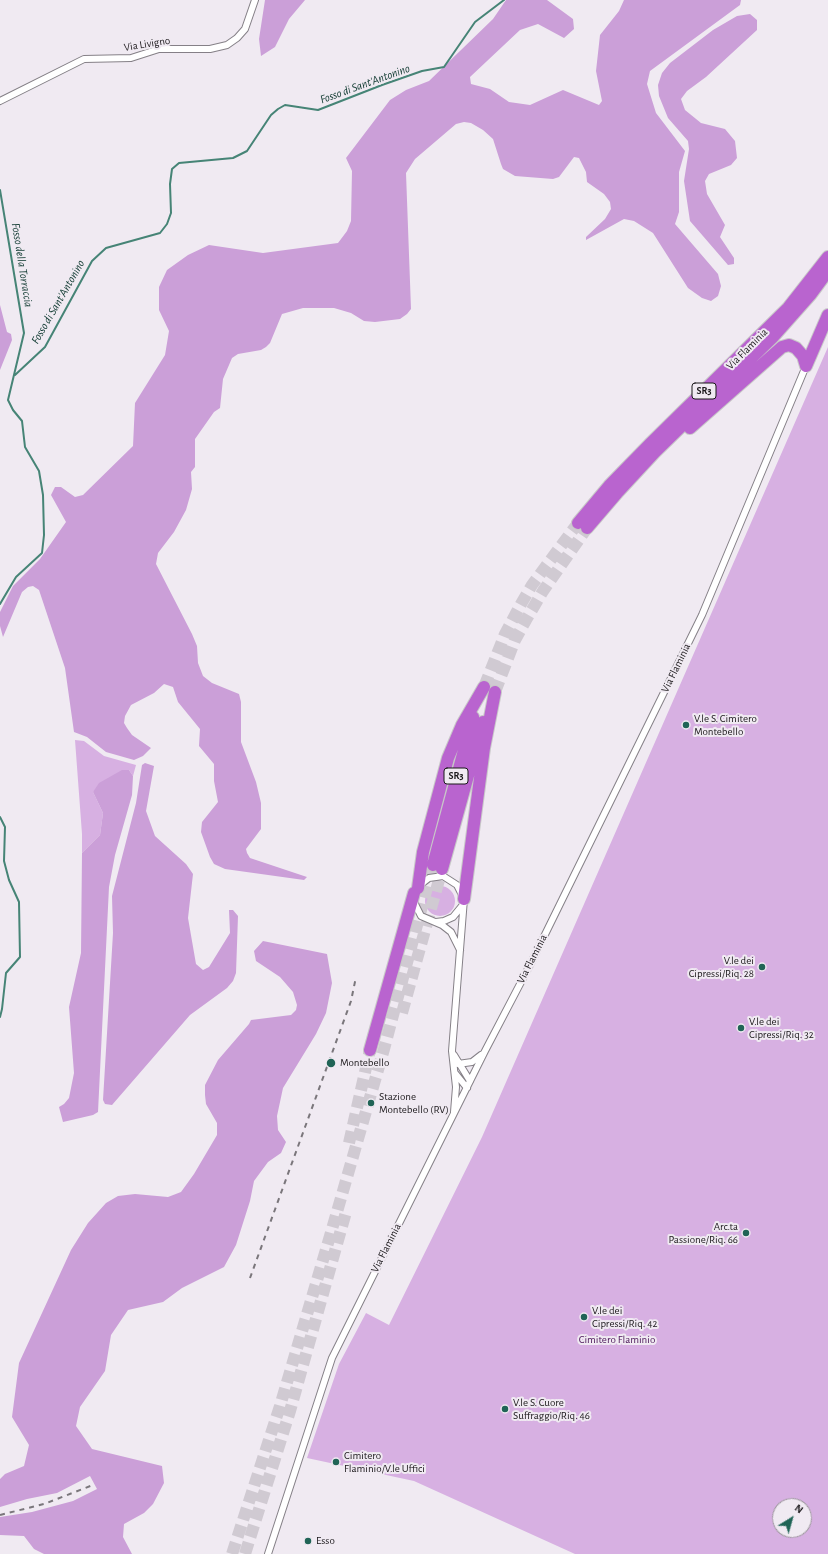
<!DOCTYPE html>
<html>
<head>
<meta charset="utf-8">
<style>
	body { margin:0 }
	#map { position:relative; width:828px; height:1554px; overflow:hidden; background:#f0eaf2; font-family:"Alegreya Sans",sans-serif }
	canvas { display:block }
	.north { position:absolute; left:772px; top:1498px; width:40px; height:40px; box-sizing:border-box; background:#f0eaf2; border:1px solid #9b969c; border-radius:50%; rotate:37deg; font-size:11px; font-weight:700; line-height:16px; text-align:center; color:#1b181b }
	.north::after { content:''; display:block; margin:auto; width:14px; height:18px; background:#206456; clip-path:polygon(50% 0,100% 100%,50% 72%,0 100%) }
</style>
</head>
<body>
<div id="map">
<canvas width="828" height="1554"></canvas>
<div class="north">N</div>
</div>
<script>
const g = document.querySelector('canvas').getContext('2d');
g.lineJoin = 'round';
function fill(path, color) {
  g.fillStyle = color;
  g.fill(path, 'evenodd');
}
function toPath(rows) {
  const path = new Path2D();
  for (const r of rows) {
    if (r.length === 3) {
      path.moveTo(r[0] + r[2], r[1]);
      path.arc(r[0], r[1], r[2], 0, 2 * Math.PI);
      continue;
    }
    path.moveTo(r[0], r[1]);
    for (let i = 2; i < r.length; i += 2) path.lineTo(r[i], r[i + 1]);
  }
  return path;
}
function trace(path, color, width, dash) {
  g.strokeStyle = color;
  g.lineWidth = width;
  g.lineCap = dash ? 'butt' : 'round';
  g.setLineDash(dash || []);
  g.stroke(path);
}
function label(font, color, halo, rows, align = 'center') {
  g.font = font + ' "Alegreya Sans",sans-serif';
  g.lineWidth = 4;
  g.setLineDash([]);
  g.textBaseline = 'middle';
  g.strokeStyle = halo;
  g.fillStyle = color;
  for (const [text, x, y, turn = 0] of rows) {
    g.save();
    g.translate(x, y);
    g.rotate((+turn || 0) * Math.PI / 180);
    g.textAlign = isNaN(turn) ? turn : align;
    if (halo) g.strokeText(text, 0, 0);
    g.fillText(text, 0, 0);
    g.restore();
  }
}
fill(toPath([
	[828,347,828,1554,575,1554,414,1481,307,1458,339,1364,366,1313,389,1325,482,1137],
	[780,1506,804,1506,804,1530,780,1530],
	[75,740,84,741,104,756,136,765,133,776,129,770,93,792,103,813,100,835,82,853,82,834],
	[440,901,15]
]), '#d7b0e2');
fill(toPath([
	[265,0,305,0,289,19,275,47,261,56,259,39],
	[506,0,547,0,573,19,574,29,564,38,538,24,520,30,470,77,471,84,490,89,509,102,530,105,563,90,599,105,602,101,596,71,600,35,619,11,624,0,741,0,740,5,650,71,647,84,656,113,685,151,679,172,679,212,675,224,718,274,721,286,718,296,711,301,702,298,688,288,653,233,634,221,624,219,586,240,586,237,605,219,611,209,610,202,604,194,587,182,586,172,579,158,574,157,559,177,553,179,515,176,503,169,501,164,493,139,483,130,471,123,464,122,456,124,415,159,406,173,411,309,407,314,400,319,375,322,364,321,351,313,334,308,303,308,282,314,270,343,266,347,261,350,238,354,232,358,223,379,220,408,214,412,195,439,195,467,191,472,192,489,186,510,174,532,158,553,156,564,192,634,197,646,198,663,203,676,212,683,239,694,241,702,241,742,256,782,261,803,261,829,246,849,247,853,250,858,307,877,304,880,225,869,214,864,210,857,201,832,202,822,218,802,214,781,214,764,199,746,200,729,178,702,173,687,164,684,154,693,131,705,125,716,124,723,127,728,132,735,151,748,143,756,134,760,106,752,87,737,74,732,65,668,39,590,33,586,28,587,22,592,3,637,0,626,0,612,13,586,40,559,66,522,51,495,55,487,61,487,75,497,83,495,133,446,135,403,165,355,169,331,159,310,159,287,167,270,188,255,209,245,263,253,338,243,347,231,351,221,352,171,346,158,390,100,406,90,429,81,493,19],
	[750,14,757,20,757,30,706,77,687,91,681,99,685,110,701,123,725,129,735,141,737,158,731,165,709,174,705,181,707,194,725,225,720,237,734,258,734,264,728,265,690,221,684,181,689,149,688,141,668,118,659,96,658,85,662,73,670,63,713,30,737,16],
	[0,305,7,332,11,334,12,340,0,370],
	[145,763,154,766,146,811,155,836,186,864,193,874,188,918,196,964,203,970,209,967,230,933,229,910,233,910,238,916,236,973,233,981,227,988,190,1015,112,1105,105,1104,103,1100,113,933,112,896,136,803,142,765],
	[122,770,129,770,133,776,132,795,115,855,109,887,98,1112,93,1115,63,1122,59,1107,64,1104,69,1098,74,1073,69,1007,81,953,82,853,100,835,103,813,93,792,99,783],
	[263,941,327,954,332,983,326,1013,316,1034,283,1088,277,1116,278,1130,286,1142,281,1153,268,1162,254,1181,250,1201,236,1245,224,1267,182,1288,163,1302,128,1310,111,1335,105,1371,80,1407,76,1426,92,1449,162,1466,164,1483,153,1504,144,1513,124,1524,123,1537,132,1554,44,1554,34,1549,24,1536,0,1535,0,1517,32,1512,73,1501,97,1489,90,1476,57,1493,27,1499,0,1507,0,1479,5,1474,24,1466,29,1445,12,1417,19,1363,71,1250,88,1223,106,1203,118,1196,135,1194,168,1197,181,1192,194,1174,217,1135,217,1123,206,1104,205,1095,205,1085,218,1060,249,1024,251,1020,291,1015,296,1010,297,1005,293,992,280,977,256,961,254,951]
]), '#cb9fd8');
trace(toPath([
	[0,190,24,333,8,400,13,410,22,421,25,447,39,471,43,495,44,535,42,553,16,577,0,604],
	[15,375,45,347,92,261,106,248,160,233,167,224,171,213,170,184,172,169,179,163,233,158,247,151,271,115,278,109,285,105,318,110,382,85,422,71,444,67,475,22,504,0],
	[0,817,5,827,4,861,9,880,19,902,20,957,6,973,2,1009,0,1017]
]), '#468476', 2);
trace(toPath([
	[484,687,505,634,521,604,532,585,578,523],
	[495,692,515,640,526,620,543,591,587,528],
	[402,1013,442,869],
	[349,1143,370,1050],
	[232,1554,280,1406,330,1236,384,1049,433,865],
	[245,1554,290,1411,346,1212]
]), '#d0cad2', 12, [12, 6]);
const street = toPath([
	[0,101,84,59,131,58,159,49,210,49,227,45,237,38,245,29,255,0],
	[420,885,429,878,443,876,457,885,464,899,452,1051,456,1087,454,1112],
	[414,902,421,916,442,925,451,932,460,950],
	[436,922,444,921,453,917,462,906],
	[454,1055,470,1081],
	[458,1064,472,1062,481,1055],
	[455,1073,467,1088],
	[268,1554,332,1358,485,1051,531,963,702,615,806,366]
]);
const highway = toPath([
	[806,366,828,315],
	[690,428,782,347,789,345,796,348,803,356,806,366],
	[578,523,609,486,650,444,788,308,828,257],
	[587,528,617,493,655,452,772,338,811,294,828,271],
	[433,865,473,717],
	[442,869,483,722],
	[418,888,423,852,448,758,462,725,484,687],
	[464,899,484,748,495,692],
	[370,1050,414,893]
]);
trace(street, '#858087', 8);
trace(highway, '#c8c8c8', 14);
trace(street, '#fff', 6);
trace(highway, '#b964cf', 12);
trace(toPath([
	[250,1278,351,1001,356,977],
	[0,1515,44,1504,93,1485]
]), '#7a767b', 2, [5, 5]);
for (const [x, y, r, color] of [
	[686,725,4,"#206456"],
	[762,967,4,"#206456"],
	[741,1028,4,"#206456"],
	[331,1063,5,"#206456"],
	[371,1103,4,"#206456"],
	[746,1233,4,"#206456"],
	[584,1317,4,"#206456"],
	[505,1409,4,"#206456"],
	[336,1462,4,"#206456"],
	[308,1541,4,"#206456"]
]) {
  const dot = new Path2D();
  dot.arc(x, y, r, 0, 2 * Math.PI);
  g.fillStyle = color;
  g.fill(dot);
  trace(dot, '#f0eaf2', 1.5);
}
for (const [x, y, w] of [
	[704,391,24],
	[456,776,24]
]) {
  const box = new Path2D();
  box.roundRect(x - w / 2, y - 8, w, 16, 3);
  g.fillStyle = '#f0eaf2';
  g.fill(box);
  trace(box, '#1b181b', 1);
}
label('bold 10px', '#1b181b', null, [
	["SR3",704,391],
	["SR3",456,776]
]);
label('11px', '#1b181b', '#f0eaf2', [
	["Via Livigno",147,44,-9],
	["Via Flaminia",747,349,-45],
	["Via Flaminia",676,668,-64],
	["Via Flaminia",532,959,-63],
	["Via Flaminia",386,1248,-63]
]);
label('11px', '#1b181b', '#f0eaf2', [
	["V.le S. Cimitero",694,719],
	["Montebello",694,732],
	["V.le dei",754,961,"right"],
	["Cipressi/Riq. 28",754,974,"right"],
	["V.le dei",749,1022],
	["Cipressi/Riq. 32",749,1035],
	["Montebello",340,1063],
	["Stazione",379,1097],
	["Montebello (RV)",379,1110],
	["Arc.ta",738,1227,"right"],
	["Passione/Riq. 66",738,1240,"right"],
	["V.le dei",592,1311],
	["Cipressi/Riq. 42",592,1324],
	["V.le S. Cuore",513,1403],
	["Suffraggio/Riq. 46",513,1416],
	["Cimitero",344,1456],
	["Flaminio/V.le Uffici",344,1469],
	["Esso",316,1541]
], 'left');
label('11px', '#4b1659', '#f0eaf2', [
	["Cimitero Flaminio",617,1340]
]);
label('italic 12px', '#103a31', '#f0eaf2', [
	["Fosso di Sant'Antonino",365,84,-20],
	["Fosso della Torraccia",22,265,81],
	["Fosso di Sant'Antonino",58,302,-60]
]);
</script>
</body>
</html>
